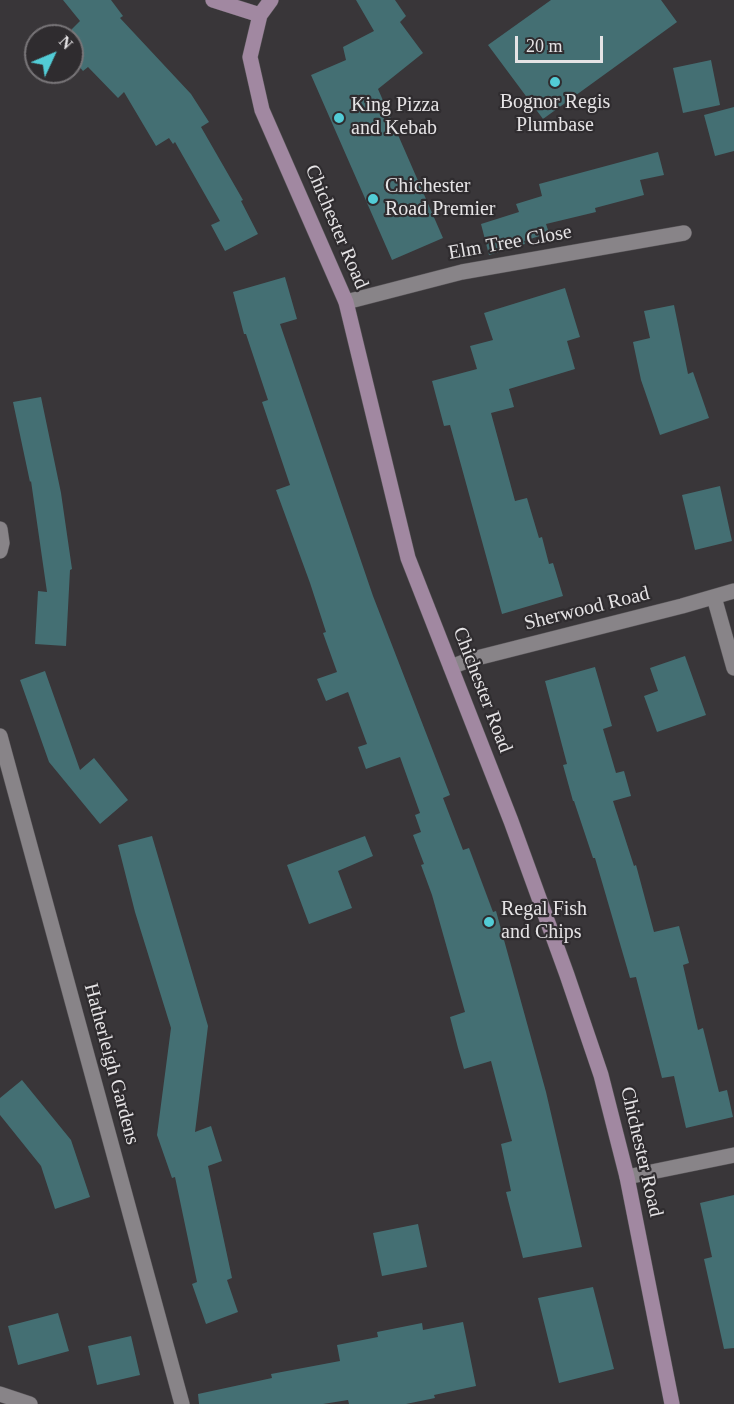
<!DOCTYPE html>
<html>
<head>
<meta charset="utf-8">
<style>
	body { margin:0 }
	#map { position:relative; width:734px; height:1404px; overflow:hidden; background:#393639; font-family:Georgia,serif }
	canvas { display:block }
	.north { position:absolute; left:24px; top:24px; width:60px; height:60px; box-sizing:border-box; background:#2f2c2f; border:2px solid #787578; border-radius:50%; rotate:46deg; font-size:16px; font-weight:700; line-height:24px; text-align:center; color:#e5e3e5 }
	.north::after { content:''; display:block; margin:auto; width:21px; height:27px; background:#52ccd6; clip-path:polygon(50% 0,100% 100%,50% 72%,0 100%) }
	.scale { position:absolute; left:515px; top:36px; width:88px; height:27px; box-sizing:border-box; border:3px solid #e5e3e5; border-top:0; padding-left:8px; font-size:18px; line-height:21px; white-space:nowrap; color:#e5e3e5; -webkit-text-stroke:4px #2f2c2f; paint-order:stroke }
</style>
</head>
<body>
<div id="map">
<canvas width="734" height="1404"></canvas>
<div class="north">N</div>
<div class="scale">20 m</div>
</div>
<script>
const g = document.querySelector('canvas').getContext('2d');
g.lineJoin = 'round';
function fill(path, color) {
  g.fillStyle = color;
  g.fill(path, 'evenodd');
}
function toPath(rows) {
  const path = new Path2D();
  for (const r of rows) {
    path.moveTo(r[0], r[1]);
    for (let i = 2; i < r.length; i += 2) path.lineTo(r[i], r[i + 1]);
  }
  return path;
}
function trace(path, color, width, dash) {
  g.strokeStyle = color;
  g.lineWidth = width;
  g.lineCap = dash ? 'butt' : 'round';
  g.setLineDash(dash || []);
  g.stroke(path);
}
function label(font, color, halo, rows, align = 'center') {
  g.font = font + ' Georgia,serif';
  g.lineWidth = 4.5;
  g.setLineDash([]);
  g.textBaseline = 'middle';
  g.strokeStyle = halo;
  g.fillStyle = color;
  for (const [text, x, y, turn = 0] of rows) {
    g.save();
    g.translate(x, y);
    g.rotate((+turn || 0) * Math.PI / 180);
    g.textAlign = isNaN(turn) ? turn : align;
    if (halo) g.strokeText(text, 0, 0);
    g.fillText(text, 0, 0);
    g.restore();
  }
}
fill(toPath([
	[63,0,111,0,123,16,120,18,191,94,209,122,201,127,243,200,241,201,258,234,225,251,211,225,220,221,175,142,173,144,169,138,156,146,124,92,118,98,88,67,83,71,72,58,72,29,80,21],
	[356,0,395,0,406,16,400,22,423,53,378,89,443,238,392,260,311,75,346,60,343,47,374,31],
	[551,0,661,0,677,22,543,119,488,45],
	[711,60,720,105,683,113,673,68],
	[734,107,734,151,715,156,704,115],
	[658,152,664,175,640,180,644,195,595,208,596,212,546,224,549,233,524,241,525,244,489,255,481,224,519,212,516,204,542,196,539,184],
	[285,277,297,319,280,324,373,596,450,795,443,798,463,850,469,848,493,912,496,911,546,1092,582,1247,523,1258,506,1192,511,1191,501,1144,512,1141,491,1061,464,1069,458,1048,450,1017,465,1012,432,895,421,865,424,864,413,835,421,832,415,815,420,813,400,757,366,769,358,747,367,744,348,692,326,701,317,679,337,672,323,633,326,632,310,583,276,490,290,485,262,402,268,400,246,334,244,334,233,292],
	[565,288,580,337,567,341,575,369,509,389,514,407,491,413,515,501,527,498,539,538,542,537,549,564,553,563,563,596,502,614,450,425,444,426,432,381,477,369,470,346,493,340,484,313],
	[674,305,688,374,693,372,709,418,660,435,641,380,633,342,650,338,644,311],
	[41,397,61,493,72,569,70,570,66,646,35,644,38,591,47,592,31,481,30,482,13,402],
	[720,486,732,541,695,550,682,495],
	[685,656,706,715,657,732,644,696,658,691,650,668],
	[595,667,612,726,603,729,616,773,624,771,631,796,613,801,634,866,636,865,654,932,679,926,689,963,683,965,698,1030,703,1028,719,1092,727,1090,733,1117,686,1128,674,1076,662,1078,636,977,630,978,595,858,593,858,574,801,573,801,563,765,567,764,545,681],
	[45,671,80,770,94,758,128,800,100,824,49,762,20,680],
	[152,836,208,1026,195,1132,211,1126,222,1161,208,1166,232,1278,227,1280,238,1312,206,1324,192,1284,197,1282,175,1177,172,1178,157,1135,171,1028,135,912,118,845],
	[365,836,373,856,338,871,352,908,309,924,287,865],
	[22,1080,71,1140,90,1197,55,1209,41,1166,0,1115,0,1098],
	[734,1195,734,1348,724,1349,704,1259,712,1257,700,1203],
	[418,1224,427,1267,382,1276,373,1233],
	[593,1287,614,1369,559,1383,538,1298],
	[58,1313,69,1351,18,1365,8,1326],
	[463,1322,476,1386,434,1395,435,1398,406,1404,349,1404,348,1400,323,1404,199,1404,198,1394,272,1378,271,1374,340,1361,337,1345,378,1337,377,1332,422,1323,423,1330],
	[131,1336,140,1375,97,1385,88,1346]
]), '#446f73');
const street = toPath([
	[346,302,462,272,684,233],
	[0,529,2,543,0,551],
	[714,597,734,668],
	[451,667,469,660,682,606,734,591],
	[0,736,182,1404],
	[627,1177,734,1155],
	[0,1394,30,1404]
]);
const secondary = toPath([
	[213,0,260,15],
	[271,0,260,15,250,57,262,110,346,302,408,558,511,821,567,975,601,1075,627,1177,672,1404]
]);
trace(street, '#575457', 16);
trace(secondary, '#575457', 16);
trace(street, '#888488', 15);
trace(secondary, '#a188a1', 15);
for (const [x, y, r, color] of [
	[555,82,6,"#52ccd6"],
	[339,118,6,"#52ccd6"],
	[373,199,6,"#52ccd6"],
	[489,922,6,"#52ccd6"]
]) {
  const dot = new Path2D();
  dot.arc(x, y, r, 0, 2 * Math.PI);
  g.fillStyle = color;
  g.fill(dot);
  trace(dot, '#2f2c2f', 2);
}
label('20px', '#e5e3e5', '#2f2c2f', [
	["Bognor Regis",555,103,"center"],
	["Plumbase",555,126,"center"],
	["King Pizza",351,106],
	["and Kebab",351,129],
	["Chichester",385,187],
	["Road Premier",385,210],
	["Regal Fish",501,910],
	["and Chips",501,933]
], 'left');
label('20px', '#e5e3e5', '#2f2c2f', [
	["Chichester Road",336,227,67],
	["Elm Tree Close",510,243,-10],
	["Sherwood Road",587,609,-14],
	["Chichester Road",482,690,69],
	["Hatherleigh Gardens",111,1064,75],
	["Chichester Road",641,1152,77]
]);
</script>
</body>
</html>
